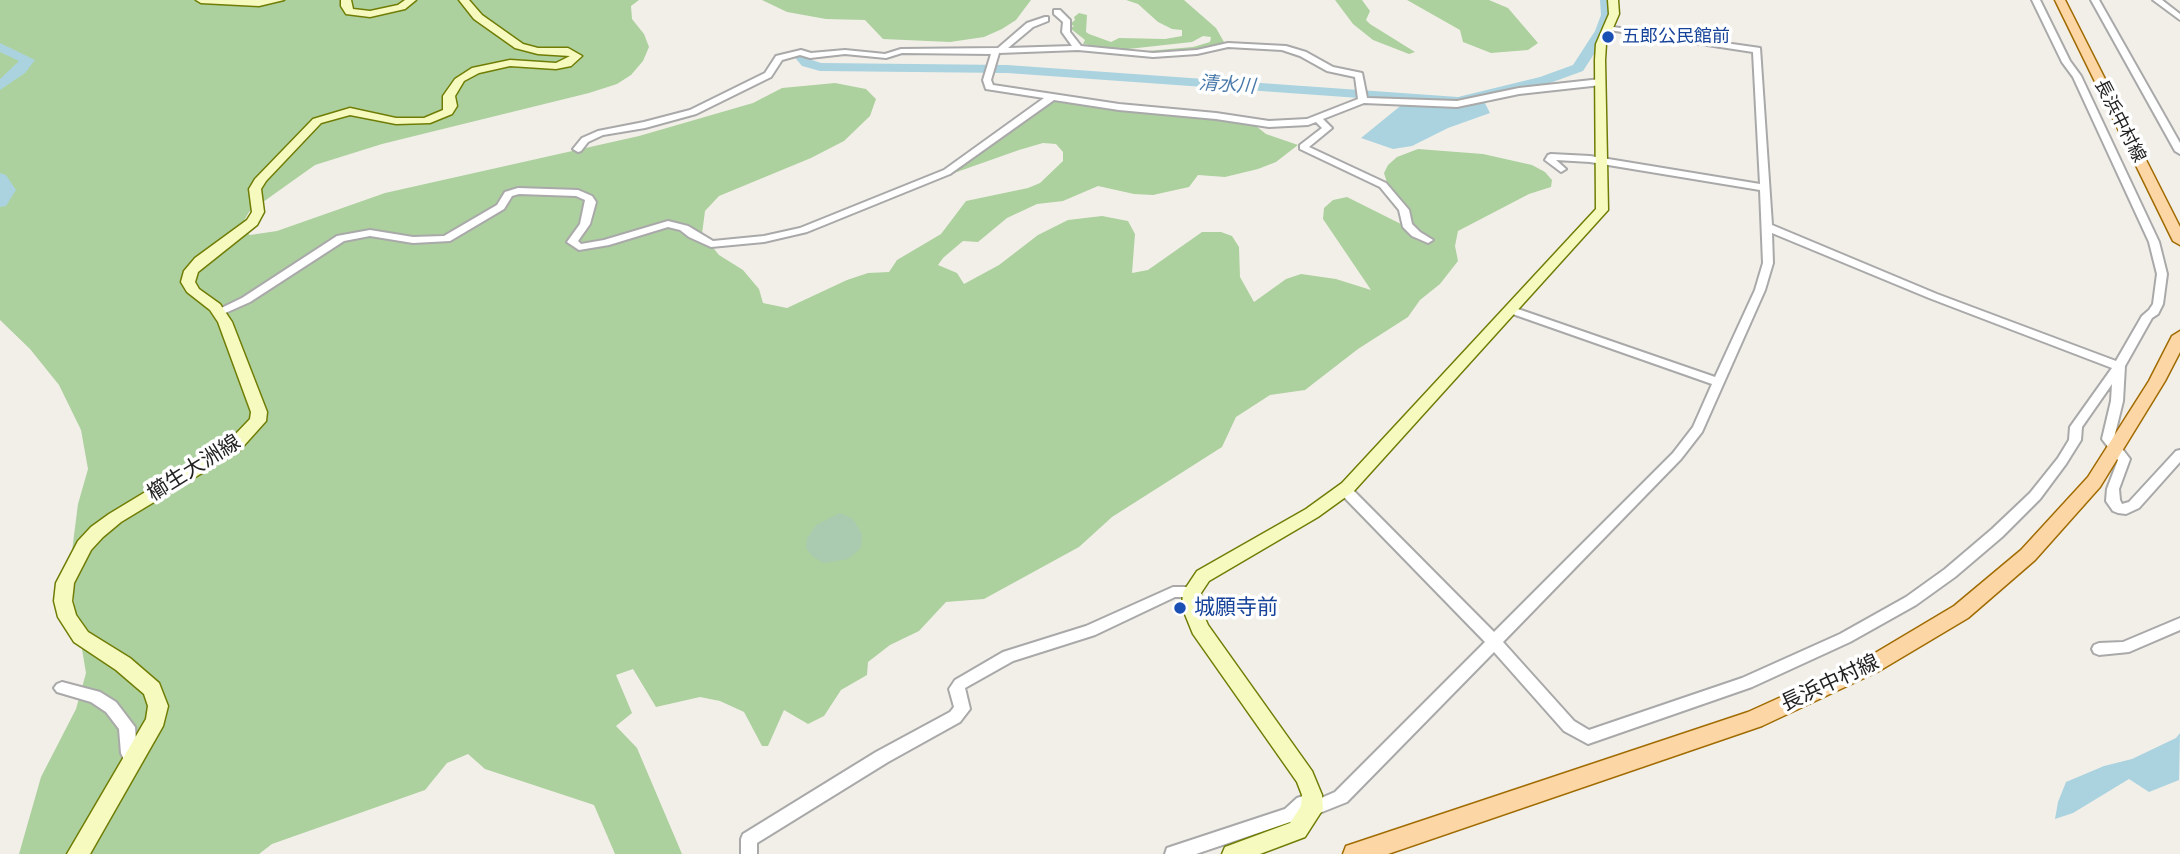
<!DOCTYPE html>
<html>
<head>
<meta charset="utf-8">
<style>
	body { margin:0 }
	canvas { display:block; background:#f2efe9 }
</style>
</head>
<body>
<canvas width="2180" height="854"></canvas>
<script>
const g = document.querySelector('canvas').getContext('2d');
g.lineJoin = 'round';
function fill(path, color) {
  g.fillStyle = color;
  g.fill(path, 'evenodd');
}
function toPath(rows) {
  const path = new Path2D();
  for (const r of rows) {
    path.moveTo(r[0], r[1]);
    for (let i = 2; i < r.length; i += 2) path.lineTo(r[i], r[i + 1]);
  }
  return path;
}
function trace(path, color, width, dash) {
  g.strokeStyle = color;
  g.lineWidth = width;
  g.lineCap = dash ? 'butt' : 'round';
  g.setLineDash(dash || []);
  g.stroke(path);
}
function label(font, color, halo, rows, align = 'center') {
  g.font = font + ' Quicksand,"Noto Sans JP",sans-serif';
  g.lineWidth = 7;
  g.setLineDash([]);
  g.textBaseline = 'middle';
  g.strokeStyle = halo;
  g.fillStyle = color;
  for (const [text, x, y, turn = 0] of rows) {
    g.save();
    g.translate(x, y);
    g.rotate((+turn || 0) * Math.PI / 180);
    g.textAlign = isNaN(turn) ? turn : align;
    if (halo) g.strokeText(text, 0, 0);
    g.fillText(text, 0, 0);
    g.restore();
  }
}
fill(toPath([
	[0,0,639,0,631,6,632,19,644,34,649,47,643,61,631,75,617,84,589,93,382,144,315,165,249,212,240,228,250,235,277,231,385,193,639,136,753,103,782,88,835,83,866,89,876,99,870,116,844,141,811,158,719,196,705,211,702,234,719,255,743,270,759,289,763,303,787,308,847,280,868,273,889,272,897,260,941,234,966,201,1028,188,1040,183,1063,161,1063,152,1056,144,1043,143,1019,150,937,179,1055,97,1241,123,1256,126,1266,134,1298,145,1276,162,1258,169,1225,177,1198,175,1189,187,1153,195,1134,194,1098,186,1063,201,1037,204,1007,218,978,242,963,241,943,258,938,265,957,273,964,284,999,265,1038,235,1068,220,1102,216,1128,221,1135,234,1132,273,1148,270,1202,232,1221,232,1232,236,1239,247,1240,277,1254,302,1286,279,1301,274,1336,279,1371,290,1323,219,1324,208,1333,200,1347,197,1405,226,1406,208,1388,186,1384,173,1388,165,1397,157,1418,149,1483,154,1532,165,1545,172,1552,180,1551,187,1529,194,1458,231,1455,246,1458,261,1440,284,1420,300,1408,317,1358,349,1305,390,1270,395,1236,417,1222,447,1112,517,1079,547,984,599,946,602,919,631,890,645,868,662,867,675,841,690,824,716,808,724,784,710,768,746,762,746,744,712,720,701,700,697,656,707,633,669,616,675,632,713,616,726,637,748,682,854,615,854,594,805,485,769,468,754,447,763,425,790,272,844,259,854,19,854,41,777,76,709,86,673,74,601,72,551,78,504,88,469,81,430,59,385,30,349,0,320],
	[762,0,1031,0,1016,20,1002,29,984,37,950,42,883,39,865,20,826,19,787,12],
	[1126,0,1184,0,1216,28,1224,42,1209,49,1162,54,1136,52,1193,47,1210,42,1211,37,1203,36,1192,42,1119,50,1083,44,1085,40,1070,28,1074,26,1070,24,1075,20,1074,17,1079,13,1087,15,1086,32,1089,34,1111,42,1119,38,1165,39,1182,36,1182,30,1172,29,1158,22,1138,4],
	[1335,0,1362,0,1370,11,1366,20,1370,24,1415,52,1409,54,1373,40,1353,24],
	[1407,0,1489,0,1508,8,1538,43,1528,50,1491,53,1463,42,1460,30]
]), '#add19e');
fill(toPath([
	[840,513,853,519,862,534,861,548,848,559,824,563,813,557,806,548,807,538,816,525]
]), '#aacbaf');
fill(toPath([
	[1484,101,1490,113,1448,128,1412,146,1393,149,1361,138,1404,103,1458,106],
	[2180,733,2179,780,2149,792,2129,779,2073,813,2055,819,2058,802,2066,782,2104,766,2132,759,2176,738]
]), '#aad3df');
fill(toPath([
	[1600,0,1614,0,1615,15,1609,31,1583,71,1550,83,1458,105,1007,73,820,71,802,66,792,54,794,51,804,51,812,60,821,63,1007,65,1458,97,1540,77,1573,65,1595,31,1601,15,1600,0],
	[0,43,35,60,25,73,0,90,0,79,19,61,0,52,0,43],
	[0,173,6,175,16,190,6,206,0,207,0,173]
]), '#aad3df');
const street = toPath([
	[2032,0,2040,0,2070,61,2081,76,2159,242,2167,274,2163,304,2158,314,2152,318,2125,366,2123,401,2114,438,2130,459,2119,489,2120,500,2122,504,2129,502,2176,451,2180,450,2180,462,2139,508,2126,514,2118,513,2113,511,2106,501,2107,489,2118,460,2102,439,2111,401,2112,384,2082,427,2081,440,2066,464,2040,499,2002,537,1955,577,1916,605,1850,642,1752,687,1588,744,1564,731,1494,652,1347,802,1312,816,1305,812,1296,820,1196,854,1165,854,1167,848,1173,846,1285,809,1297,798,1303,796,1312,795,1319,799,1335,792,1485,642,1340,493,1339,490,1340,487,1350,487,1494,632,1673,453,1693,427,1712,384,1507,312,1506,310,1511,307,1515,308,1715,377,1755,290,1763,263,1760,190,1590,162,1556,160,1566,169,1561,172,1545,160,1548,155,1551,154,1590,156,1760,184,1753,52,1609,30,1605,28,1606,26,1760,48,1772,225,1937,294,2116,361,2142,316,2149,310,2153,304,2157,274,2149,242,2073,77,2062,62,2032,0],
	[1772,233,1929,298,2112,368,2070,427,2069,440,2058,458,2030,493,1992,529,1945,569,1906,597,1840,634,1742,678,1589,730,1574,721,1503,642,1681,459,1702,432,1765,290,1773,263,1772,233],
	[2091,0,2099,0,2180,143,2180,154,2175,151,2091,0],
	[2153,0,2162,0,2180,14,2180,20,2153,0],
	[1054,10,1060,10,1070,20,1070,32,1081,46,1153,53,1197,50,1228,43,1286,46,1306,52,1333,67,1362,73,1367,98,1457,101,1519,88,1601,79,1605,82,1601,85,1519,94,1457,107,1364,103,1323,119,1332,128,1309,147,1386,183,1409,210,1412,224,1420,232,1433,240,1428,243,1412,236,1403,227,1399,210,1380,187,1300,149,1300,145,1322,128,1316,122,1308,125,1269,127,1216,119,1119,110,1054,100,950,174,807,232,764,242,711,247,689,237,680,230,668,227,609,245,579,250,567,242,580,224,585,200,576,196,519,194,512,196,504,209,450,241,413,243,370,236,344,241,250,302,223,314,215,314,213,312,242,298,337,236,370,230,413,237,444,236,497,205,505,192,518,188,578,190,592,196,596,202,590,224,578,241,581,244,604,240,668,221,688,226,713,241,764,236,800,228,944,170,1044,98,986,89,983,80,991,54,902,53,886,58,845,54,810,58,800,55,782,60,771,77,696,114,645,128,603,135,588,142,581,151,578,152,573,149,582,138,598,131,644,122,690,110,765,73,776,56,801,50,811,53,845,50,885,54,901,49,998,48,1027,23,1045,17,1048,17,1048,21,1033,27,1008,48,1072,46,1062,32,1063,22,1054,14,1054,10],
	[1228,47,1282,50,1300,56,1327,71,1355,77,1358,99,1307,119,1269,121,1216,113,1119,104,993,85,991,80,999,53,1078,50,1153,57,1197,54,1228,47],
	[1173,587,1192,587,1197,588,1199,592,1197,596,1192,597,1175,597,1095,635,1013,661,965,688,970,709,960,722,888,762,757,843,757,854,741,854,741,839,743,834,876,752,950,712,954,707,949,689,955,680,1003,652,1086,626,1173,587],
	[2180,618,2180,630,2129,652,2099,655,2094,653,2092,649,2094,645,2099,643,2123,642,2180,618],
	[62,682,100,692,116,702,135,727,137,753,141,762,139,767,133,769,127,767,121,753,119,729,106,712,91,702,57,692,54,688,57,684,62,682]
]);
const secondary = toPath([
	[196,0,284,0,259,6,201,3,196,0],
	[341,0,351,0,353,9,370,11,398,5,405,0,416,0,405,9,370,17,346,14,341,6,341,0],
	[459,0,469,0,482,15,523,44,538,48,568,48,582,56,571,66,556,69,510,66,479,73,464,81,455,96,457,106,452,114,430,123,396,124,350,115,321,123,266,181,261,189,264,212,257,225,198,272,195,282,199,289,220,304,232,322,267,412,266,421,240,450,121,522,103,537,91,550,74,583,72,601,76,615,88,632,130,658,159,683,168,706,163,726,90,854,67,854,146,719,148,706,144,694,116,670,74,642,58,617,54,601,56,583,78,541,91,527,109,514,228,442,250,419,251,412,218,322,210,310,187,292,181,282,184,271,195,258,247,220,252,212,249,189,255,179,313,119,350,108,396,118,424,118,443,110,443,96,455,79,472,68,510,60,556,63,570,56,538,54,515,48,474,19,459,0],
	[1608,0,1618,0,1619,14,1606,44,1605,60,1608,210,1354,491,1318,517,1209,581,1201,593,1200,607,1208,625,1312,771,1322,795,1323,809,1305,837,1260,854,1222,854,1225,847,1290,823,1301,806,1302,795,1297,782,1193,634,1182,607,1183,592,1197,571,1306,509,1342,483,1596,209,1595,60,1596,44,1609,14,1608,0]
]);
const primary = toPath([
	[2055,0,2065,0,2180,227,2180,245,2173,241,2055,0],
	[2180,331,2180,352,2165,381,2100,487,2035,560,1968,618,1879,671,1762,726,1388,854,1343,854,1346,846,1748,712,1865,659,1954,606,2021,550,2088,477,2149,381,2172,336,2180,331]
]);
trace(street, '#a9a9a9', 4);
trace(secondary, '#707d05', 3);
trace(primary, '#a06b00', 3);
fill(street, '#fff');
fill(secondary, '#f7fabf');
fill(primary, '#fcd6a4');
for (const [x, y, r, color] of [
	[1608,37,7,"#1a4fb4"],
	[1180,608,7,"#1a4fb4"]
]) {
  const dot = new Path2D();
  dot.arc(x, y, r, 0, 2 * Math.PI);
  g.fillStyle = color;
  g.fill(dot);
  trace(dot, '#fff', 2.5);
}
label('18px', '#164399', '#fff', [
	["五郎公民館前",1622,37]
], 'left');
label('18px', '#222', '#fff', [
	["長浜中村線",2120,121,63]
]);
label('italic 19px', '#4a7aab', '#fff', [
	["清水川",1227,85,4]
]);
label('21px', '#222', '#fff', [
	["櫛生大洲線",194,468,-32],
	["長浜中村線",1830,683,-25]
]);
label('21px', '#164399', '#fff', [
	["城願寺前",1194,608]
], 'left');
</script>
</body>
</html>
